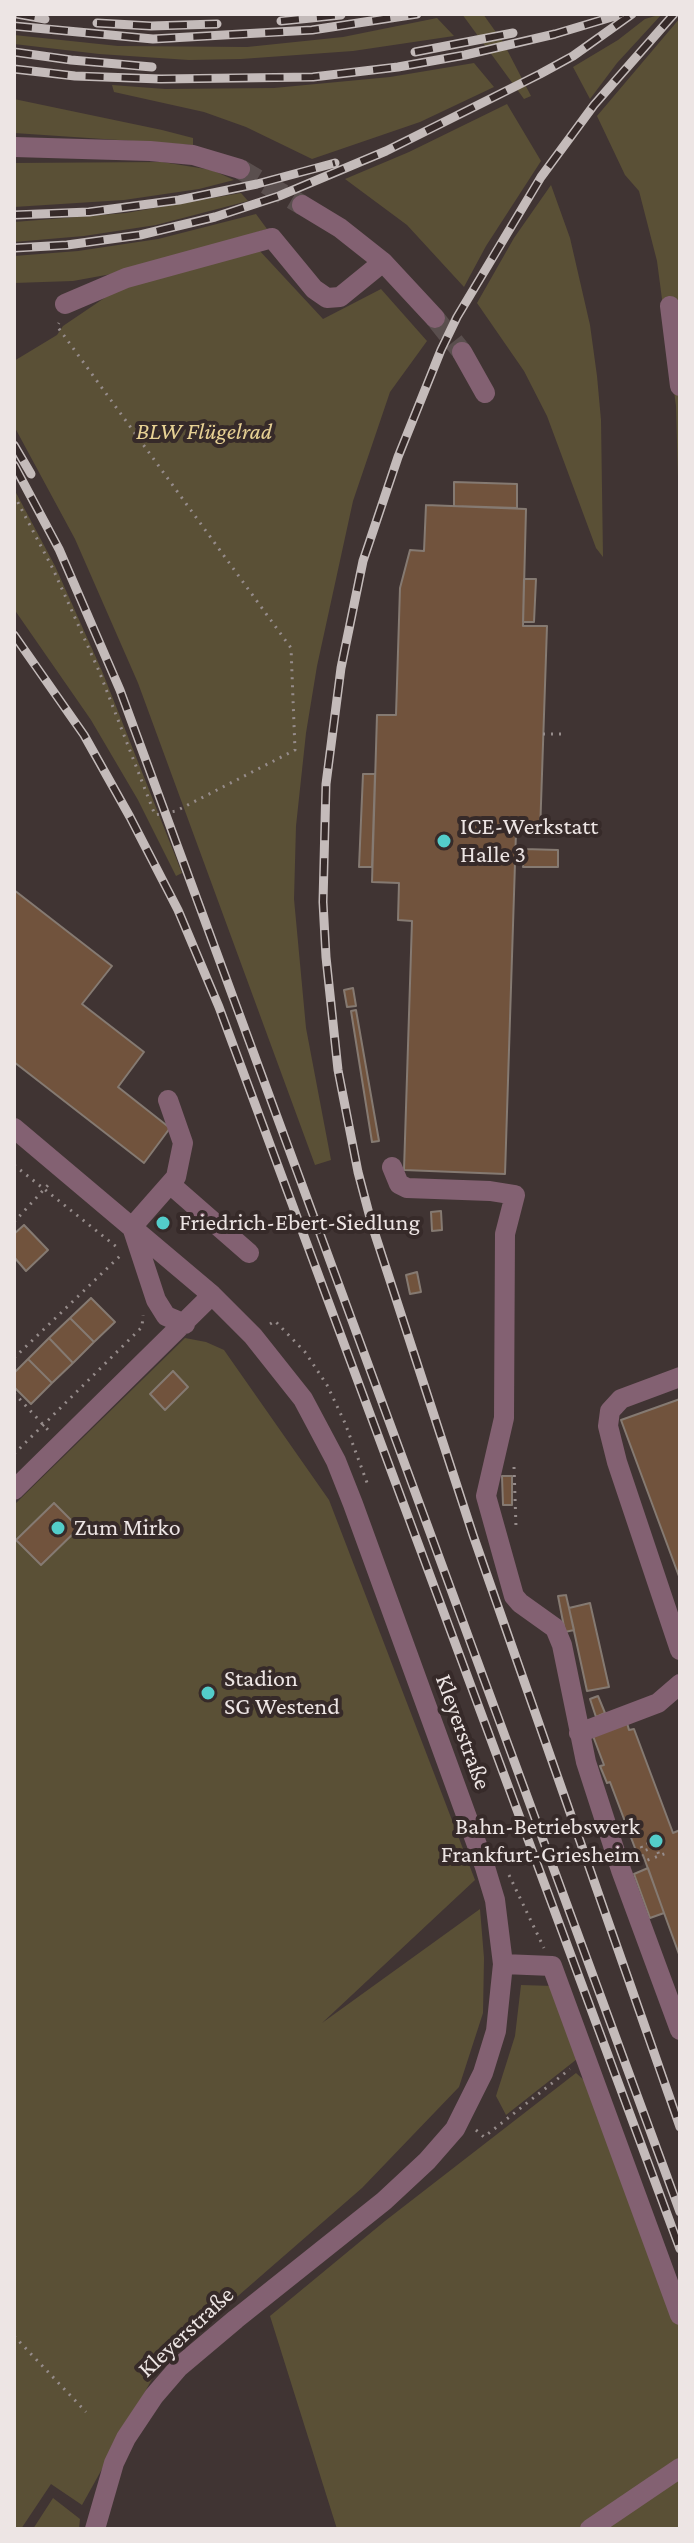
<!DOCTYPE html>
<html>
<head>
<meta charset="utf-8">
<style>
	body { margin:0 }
	#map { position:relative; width:694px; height:2543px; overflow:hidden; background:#403433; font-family:"Crimson Pro",serif }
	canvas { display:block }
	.frame { position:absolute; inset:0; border:16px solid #ede5e4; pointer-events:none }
</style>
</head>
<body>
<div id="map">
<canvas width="694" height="2543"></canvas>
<div class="frame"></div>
</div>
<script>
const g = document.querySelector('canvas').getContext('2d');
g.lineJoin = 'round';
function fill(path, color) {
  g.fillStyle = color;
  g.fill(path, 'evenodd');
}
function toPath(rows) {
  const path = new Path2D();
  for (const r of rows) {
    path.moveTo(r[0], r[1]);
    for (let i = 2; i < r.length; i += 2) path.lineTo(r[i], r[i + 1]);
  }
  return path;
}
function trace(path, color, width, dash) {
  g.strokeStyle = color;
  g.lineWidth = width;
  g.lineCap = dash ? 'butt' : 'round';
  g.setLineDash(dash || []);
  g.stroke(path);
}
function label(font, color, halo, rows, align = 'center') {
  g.font = font + ' "Crimson Pro",serif';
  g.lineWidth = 8;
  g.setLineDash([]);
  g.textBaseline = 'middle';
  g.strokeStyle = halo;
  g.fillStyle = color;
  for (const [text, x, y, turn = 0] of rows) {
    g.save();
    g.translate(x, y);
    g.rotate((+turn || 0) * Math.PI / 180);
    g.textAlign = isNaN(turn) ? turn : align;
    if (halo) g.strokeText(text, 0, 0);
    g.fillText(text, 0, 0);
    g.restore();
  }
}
fill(toPath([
	[462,14,483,14,503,42,531,96,524,99],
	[662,14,617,63,590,99,573,67,618,40,645,19],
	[437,18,454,36,353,51,241,59,189,60,99,54,14,44,14,35,118,46,247,47,343,37],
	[680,18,680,550,676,406,657,261,639,191,625,175,597,116],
	[474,63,494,87,420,122,312,159,246,127,204,112,114,92,112,85,165,89,274,88,390,77],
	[14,99,162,130,193,138,193,145,14,133],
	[507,104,541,161,486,246,464,287,407,225,345,179,409,152],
	[162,162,212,170,234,180,199,189,124,200,14,207,14,163],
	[551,185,570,238,590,325,597,376,601,420,603,557,596,548,547,416,524,371,477,303,514,238],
	[241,193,248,201,156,225,84,236,14,242,14,222,126,213],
	[256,214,267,229,139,269,73,281,14,283,14,256,78,251,158,239],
	[258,249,323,319,381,289,427,341,390,392,353,501,317,666,306,733,296,826,294,899,306,1028,331,1160,315,1165,138,683,75,539,14,426,14,361,57,335,63,326,128,282],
	[14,489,55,566,102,671,182,873,176,876,138,800,91,720,14,609],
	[185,1338,206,1342,224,1350,329,1500,475,1880,322,2023,480,1909,484,1958,483,2013,459,2087,362,2188,161,2363,82,2505,51,2484,21,2529,14,2529,14,1505],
	[521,1985,553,1986,577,2059,506,2115,496,2096,515,2036],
	[576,2073,593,2088,680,2321,680,2529,337,2529,270,2316,385,2221],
	[53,2498,80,2519,79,2529,33,2529]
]), '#5a5036');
const building = toPath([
	[454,482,517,484,517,508,454,506,454,482],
	[426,505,526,509,523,626,547,626,540,833,516,832,505,1174,404,1170,412,921,398,920,399,883,372,882,377,715,396,715,400,588,410,550,424,551,426,505],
	[524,579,536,579,534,622,523,622,524,579],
	[363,774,375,774,372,867,359,867,363,774],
	[524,849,558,850,558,867,523,867,524,849],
	[14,890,112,966,82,1004,144,1052,118,1087,170,1128,144,1163,14,1062,14,890],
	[353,988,356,1006,347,1007,344,990,353,988],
	[356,1010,379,1141,372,1142,351,1011,356,1010],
	[441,1211,442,1230,432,1231,431,1212,441,1211],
	[24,1225,48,1250,26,1271,14,1257,14,1234,24,1225],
	[417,1272,421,1292,410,1294,406,1275,417,1272],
	[91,1298,115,1322,94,1342,70,1318,91,1298],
	[70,1318,94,1342,73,1363,49,1338,70,1318],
	[49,1338,73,1363,52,1383,28,1359,49,1338],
	[28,1359,52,1383,31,1404,14,1387,14,1373,28,1359],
	[173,1371,188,1387,165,1410,150,1394,173,1371],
	[680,1399,680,1579,621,1420,680,1399],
	[502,1476,512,1476,512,1505,503,1505,502,1476],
	[54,1503,79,1528,41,1565,16,1540,54,1503],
	[566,1595,574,1630,565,1632,558,1596,566,1595],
	[590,1603,609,1687,587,1691,569,1608,590,1603],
	[598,1696,605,1713,596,1717,590,1699,598,1696],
	[627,1723,629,1730,634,1729,673,1833,680,1830,680,1957,643,1855,638,1856,610,1782,607,1783,600,1766,604,1765,593,1736,627,1723],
	[648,1868,664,1913,650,1918,634,1874,648,1868]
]);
fill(building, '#71533d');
trace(building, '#857a72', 2);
trace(toPath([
	[240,169,302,205],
	[435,318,462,352]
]), '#5a4f4e', 20, [20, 10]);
trace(toPath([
	[680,39,680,41],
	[14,495,53,569,99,671,155,815,176,811,295,750,291,648,57,326,59,323],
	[543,734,566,734],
	[14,1165,118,1248],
	[14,1222,49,1184],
	[270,1324,275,1321,305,1352,327,1385,345,1423,369,1488],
	[14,1358,121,1255],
	[14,1393,49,1431],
	[14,1454,142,1327,143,1315],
	[514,1467,516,1527],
	[656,1841,641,1846,643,1851,656,1847,659,1855],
	[640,1863,669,1852],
	[509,1875,544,1948],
	[476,2130,484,2137,570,2069],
	[14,2336,86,2412]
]), '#968c8b', 3, [2, 6]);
trace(toPath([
	[14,147,150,151,193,155,240,169],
	[302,205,340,228,383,262,435,318],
	[65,304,126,278,272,238,314,289,327,298,340,297,383,262],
	[670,306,680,386],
	[462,352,485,393],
	[14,1128,212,1295,253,1336,303,1399,336,1461,353,1504,485,1867,495,1900,503,1964,496,2031,483,2073,455,2129,427,2161,384,2201,236,2319,179,2367,154,2396,126,2438,114,2463,95,2529],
	[392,1167,399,1184,407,1188,490,1191,515,1195,505,1234,504,1418,486,1496,514,1596,520,1603,555,1628,562,1645,586,1762,621,1870,680,2030],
	[170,1184,249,1253],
	[132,1227,176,1177,183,1143,168,1100],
	[132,1227,156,1300,166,1316,185,1324],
	[680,1377,621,1399,610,1411,608,1426,617,1462,680,1650],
	[14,1490,212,1295],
	[579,1733,658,1703,680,1684],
	[503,1964,552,1966,680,2315],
	[590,2529,680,2468]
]), '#836172', 20);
const rail = toPath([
	[17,14,45,19],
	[674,14,594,105,541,177,457,317,441,350,398,457,363,561,341,668,326,784,323,902,326,957,338,1070,358,1172,372,1225,473,1535,680,2127],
	[281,21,341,15],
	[97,23,151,26,217,24],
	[14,26,153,39,312,30,417,14],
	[14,52,71,60,152,67],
	[415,52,513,33],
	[14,69,75,76,161,79,313,77,398,67,465,55,555,34,622,14],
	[14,215,89,212,179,200,257,184,335,163],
	[14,248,67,245,140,235,215,217,279,196,386,151,540,74,573,56,632,14],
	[14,445,31,474],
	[14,465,59,549,120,690,680,2212],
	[14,635,84,735,130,817,178,910,219,1007,680,2249]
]);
trace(rail, '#c4bbba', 9);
trace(rail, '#362a29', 6, [18]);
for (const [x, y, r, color] of [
	[444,841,8,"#53cdca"],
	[163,1223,8,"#53cdca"],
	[58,1528,8,"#53cdca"],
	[208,1693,8,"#53cdca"],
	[656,1841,8,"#53cdca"]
]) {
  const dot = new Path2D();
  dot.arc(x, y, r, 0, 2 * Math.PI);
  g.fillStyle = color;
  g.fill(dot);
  trace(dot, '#362a29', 3);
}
label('italic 24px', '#e7d194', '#362a29', [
	["BLW Flügelrad",204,432]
]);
label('24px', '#ede5e4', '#362a29', [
	["ICE-Werkstatt",460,827],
	["Halle 3",460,855],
	["Friedrich-Ebert-Siedlung",179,1223],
	["Zum Mirko",74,1528],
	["Stadion",224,1679],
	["SG Westend",224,1707],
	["Bahn-Betriebswerk",640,1827,"right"],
	["Frankfurt-Griesheim",640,1855,"right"]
], 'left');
label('24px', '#ede5e4', '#362a29', [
	["Kleyerstraße",463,1732,70],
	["Kleyerstraße",186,2332,-43]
]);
</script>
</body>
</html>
